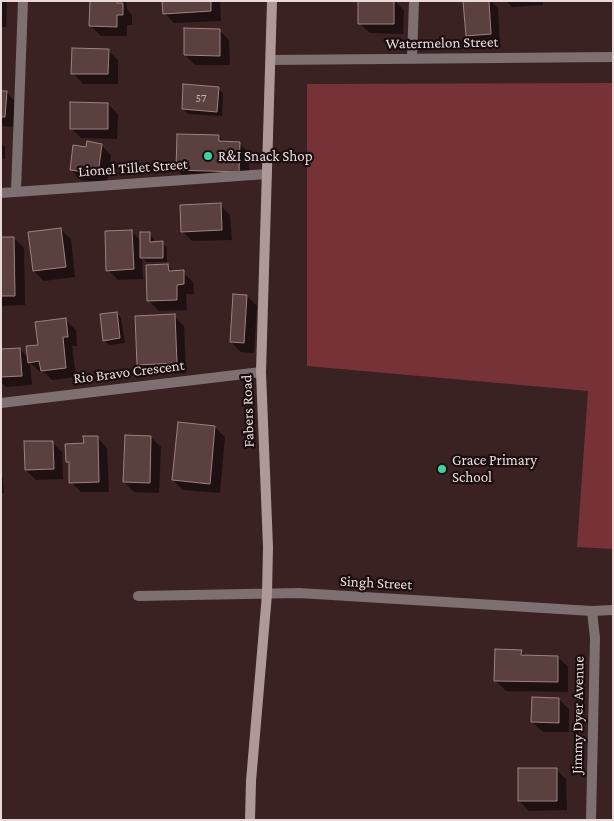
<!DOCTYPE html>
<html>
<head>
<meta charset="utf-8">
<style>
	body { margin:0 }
	#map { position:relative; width:614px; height:821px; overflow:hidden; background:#3a2122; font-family:"Crimson Pro",serif }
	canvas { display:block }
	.frame { position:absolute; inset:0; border:2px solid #ead9d9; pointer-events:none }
</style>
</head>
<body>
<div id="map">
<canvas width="614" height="821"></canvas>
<div class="frame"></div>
</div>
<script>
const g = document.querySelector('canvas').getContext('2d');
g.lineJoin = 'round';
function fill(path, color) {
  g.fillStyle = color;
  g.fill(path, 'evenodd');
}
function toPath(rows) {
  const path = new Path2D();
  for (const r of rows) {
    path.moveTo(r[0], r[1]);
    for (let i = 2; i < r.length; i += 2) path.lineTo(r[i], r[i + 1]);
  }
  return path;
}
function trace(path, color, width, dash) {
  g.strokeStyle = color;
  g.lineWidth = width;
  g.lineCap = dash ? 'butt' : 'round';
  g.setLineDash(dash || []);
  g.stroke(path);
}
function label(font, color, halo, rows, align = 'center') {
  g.font = font + ' "Crimson Pro",serif';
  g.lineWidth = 4.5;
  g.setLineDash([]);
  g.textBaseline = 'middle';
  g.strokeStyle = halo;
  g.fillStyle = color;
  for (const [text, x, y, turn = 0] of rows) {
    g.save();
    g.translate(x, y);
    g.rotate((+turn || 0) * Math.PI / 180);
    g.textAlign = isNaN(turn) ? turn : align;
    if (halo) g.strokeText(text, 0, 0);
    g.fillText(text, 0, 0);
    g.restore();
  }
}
fill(toPath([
	[613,83,613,549,577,547,588,391,307,366,307,84]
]), '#773238');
fill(toPath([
	[1,1,7,1,6,27,1,27],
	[91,1,126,1,127,9,132,15,132,25,127,25,127,36,101,36,91,26],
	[163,1,220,1,221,21,174,23,164,13],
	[360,1,395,1,404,10,403,34,370,33,359,23],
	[464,1,491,1,498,8,500,44,477,46,467,36],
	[506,1,543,1,543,5,512,7],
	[219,30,229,40,230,65,195,65,185,55],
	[108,50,118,60,118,84,83,84,73,73],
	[218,88,223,93,222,116,188,114,183,109],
	[1,92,6,92,16,102,15,127,1,126],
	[108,104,118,114,117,139,81,138,71,128],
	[219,136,225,143,239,143,249,153,249,181,187,180,177,169],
	[1,144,5,147,5,159,1,159],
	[101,145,111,155,107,183,81,180,71,170,87,148],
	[220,205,230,215,232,240,192,241,182,231],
	[60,229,71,239,75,277,44,281,34,271],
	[132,232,141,241,149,234,154,239,154,243,162,243,167,248,167,262,146,262,142,258,143,279,118,280,108,270],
	[1,238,14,238,24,248,25,305,1,306],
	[168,265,174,272,183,272,193,282,194,294,186,294,187,310,159,311,149,301],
	[247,296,257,306,254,353,241,352,231,342],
	[117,313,121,318,125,343,109,345,104,340],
	[174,316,184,326,186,373,148,374,138,364],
	[65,320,76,330,77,346,72,346,76,377,52,380,44,372,40,372,30,363,32,385,6,387,1,382,1,351,20,349,29,359,39,346],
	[179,423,215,427,225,437,220,493,183,490,173,480],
	[97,437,107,448,109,492,81,492,71,482,70,465,67,462,85,444],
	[151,437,161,447,159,493,134,492,124,482],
	[52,442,62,452,63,479,36,480,26,470],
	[1,476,3,478,4,493,1,493],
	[521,651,527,657,558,657,568,667,568,692,506,691,496,681],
	[559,699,569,709,569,732,543,732,532,722],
	[556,769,566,779,567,810,529,811,519,801]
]), '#0007');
const building = toPath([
	[90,1,117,1,117,3,123,3,123,15,117,15,117,27,89,26,90,1],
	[162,1,211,1,211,11,163,14,162,1],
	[358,1,394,1,394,24,358,24,358,1],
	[463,1,489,1,491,34,466,36,463,1],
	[184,28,220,29,220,56,184,55,184,28],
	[72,48,109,49,108,74,71,74,72,48],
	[183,84,219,87,217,112,182,109,183,84],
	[1,91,7,91,5,117,1,117,1,91],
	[70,102,108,103,108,129,70,129,70,102],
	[177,134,219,135,219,141,240,142,239,172,176,170,177,134],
	[87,141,102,144,98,174,70,170,73,145,86,147,87,141],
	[221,203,222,230,181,232,180,205,221,203],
	[61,228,66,267,33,271,28,232,61,228],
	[132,230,134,269,106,271,105,231,132,230],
	[140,232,150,232,150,242,163,241,163,258,140,258,140,232],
	[1,237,14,237,15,296,1,296,1,237],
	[168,264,169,271,184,270,184,284,177,285,177,300,147,301,146,265,168,264],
	[233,294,247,295,244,343,230,342,233,294],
	[117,312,120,338,103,341,100,314,117,312],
	[175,314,177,363,137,365,135,316,175,314],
	[66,318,68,337,63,337,66,368,41,371,39,361,28,363,26,346,38,345,35,322,66,318],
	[20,348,22,376,1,377,1,349,20,348],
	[178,422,215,426,210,484,172,480,178,422],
	[125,435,151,436,150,483,123,482,125,435],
	[83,436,98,436,99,482,69,483,69,462,66,462,65,444,84,443,83,436],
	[24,441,53,441,54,469,25,470,24,441],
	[495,649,522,650,521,655,558,656,558,682,494,681,495,649],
	[532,697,559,698,559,723,531,722,532,697],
	[518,768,557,768,557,801,518,801,518,768]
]);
fill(building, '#5b4040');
trace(building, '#9f8080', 1);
trace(toPath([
	[412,58,414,1],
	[271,60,613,57],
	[16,191,23,1],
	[1,193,267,174],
	[1,403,261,372],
	[138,596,299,593,592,611,613,610],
	[591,820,595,638,592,611]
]), '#7e7070', 10);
trace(toPath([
	[250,820,251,781,267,594,268,547,261,372,272,1]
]), '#ae9898', 10);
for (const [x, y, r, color] of [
	[208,156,5,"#3dd4a3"],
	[442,469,5,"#3dd4a3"]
]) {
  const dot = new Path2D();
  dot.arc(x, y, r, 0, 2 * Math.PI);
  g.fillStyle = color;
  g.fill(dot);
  trace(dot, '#1a0e0f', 2);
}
label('12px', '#c6b3b3', null, [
	["57",201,98]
]);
label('15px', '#ead9d9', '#1a0e0f', [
	["Watermelon Street",442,43,-1],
	["Lionel Tillet Street",133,168,-4],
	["Rio Bravo Crescent",129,372,-7],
	["Fabers Road",248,411,-92],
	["Singh Street",376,583,3],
	["Jimmy Dyer Avenue",578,715,-89]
]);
label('15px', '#ead9d9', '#1a0e0f', [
	["R&I Snack Shop",218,156],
	["Grace Primary",452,460],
	["School",452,477]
], 'left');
</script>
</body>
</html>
